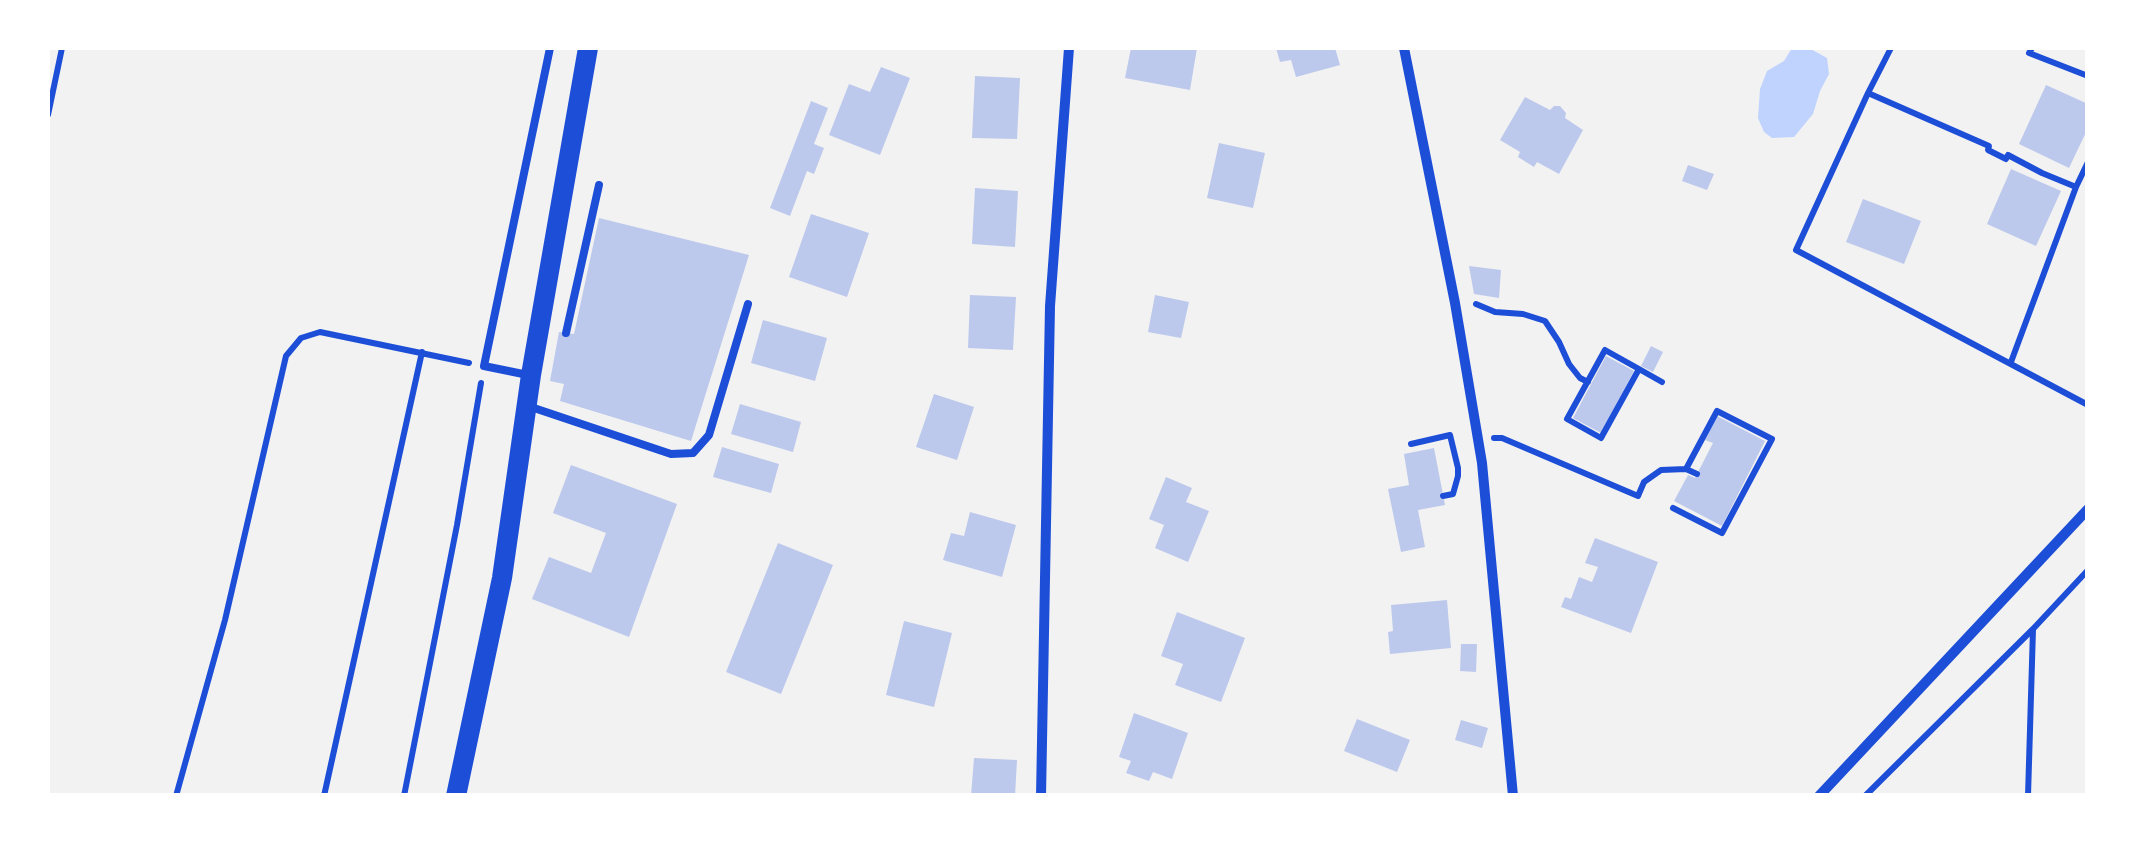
<!DOCTYPE html>
<html>
<head>
<meta charset="utf-8">
<style>
	body { margin:0 }
	#map { position:relative; width:2135px; height:843px; overflow:hidden; background:#f2f2f2; font-family:"Fira Sans Condensed",sans-serif }
	canvas { display:block }
	.frame { position:absolute; inset:0; border:50px solid #fff; pointer-events:none }
</style>
</head>
<body>
<div id="map">
<canvas width="2135" height="843"></canvas>
<div class="frame"></div>
</div>
<script>
const g = document.querySelector('canvas').getContext('2d');
g.lineJoin = 'round';
function fill(path, color) {
  g.fillStyle = color;
  g.fill(path, 'evenodd');
}
function toPath(rows) {
  const path = new Path2D();
  for (const r of rows) {
    path.moveTo(r[0], r[1]);
    for (let i = 2; i < r.length; i += 2) path.lineTo(r[i], r[i + 1]);
  }
  return path;
}
function trace(path, color, width, dash) {
  g.strokeStyle = color;
  g.lineWidth = width;
  g.lineCap = dash ? 'butt' : 'round';
  g.setLineDash(dash || []);
  g.stroke(path);
}
fill(toPath([
	[1792,48,1809,48,1827,58,1829,74,1820,91,1813,114,1794,137,1772,138,1764,132,1758,118,1760,89,1767,71,1784,61]
]), '#bfd3fe');
fill(toPath([
	[1131,48,1197,48,1190,90,1125,78],
	[1276,48,1335,48,1340,65,1296,77,1291,60,1280,62],
	[881,67,910,78,880,155,829,135,849,84,870,92],
	[975,76,1020,78,1017,139,972,138],
	[2046,85,2088,104,2088,128,2069,168,2019,144],
	[1525,97,1550,110,1554,106,1560,106,1566,113,1565,118,1583,130,1559,174,1537,162,1534,167,1518,157,1520,152,1500,140],
	[811,101,828,108,814,144,824,148,814,174,807,171,790,216,770,208],
	[1219,143,1265,153,1253,208,1207,198],
	[1688,165,1714,174,1707,190,1682,181],
	[2011,169,2061,191,2036,246,1987,224],
	[975,188,1018,191,1015,247,972,244],
	[1863,199,1921,221,1904,264,1846,242],
	[811,214,869,233,847,297,789,277],
	[599,218,749,255,691,441,560,401,564,384,550,381,559,332,574,334],
	[1469,266,1501,270,1499,298,1474,294],
	[970,295,1016,297,1013,350,968,348],
	[1155,295,1189,302,1181,338,1148,332],
	[763,320,827,338,815,381,751,363],
	[1651,346,1663,352,1653,372,1641,366],
	[1606,356,1634,371,1601,433,1573,418],
	[934,394,974,407,957,460,916,447],
	[740,404,801,422,793,452,731,434],
	[1717,416,1765,441,1722,526,1674,501,1688,475,1695,478,1713,443,1705,440],
	[722,447,779,464,771,493,713,477],
	[1434,448,1445,505,1418,510,1425,547,1401,552,1388,489,1409,485,1404,454],
	[571,465,677,504,629,637,532,599,549,557,591,573,606,533,553,513],
	[1166,477,1192,488,1186,502,1209,511,1188,562,1155,548,1164,525,1149,519],
	[970,512,1016,525,1002,577,943,560,951,533,964,536],
	[1595,538,1658,562,1631,633,1561,607,1565,597,1571,599,1579,577,1592,582,1598,567,1585,563],
	[778,543,833,565,781,694,726,672],
	[1447,600,1451,648,1390,654,1388,632,1393,631,1391,605],
	[1177,612,1245,638,1221,702,1175,685,1183,664,1161,656],
	[904,621,952,633,934,707,886,695],
	[1461,644,1477,644,1476,672,1460,671],
	[1134,713,1188,733,1172,779,1153,772,1149,781,1126,773,1131,761,1119,757],
	[1357,719,1410,740,1397,772,1344,751],
	[1461,720,1488,728,1482,748,1455,740],
	[974,758,1017,760,1015,796,971,796]
]), '#bdc9ec');
trace(toPath([
	[1891,48,1868,93,1796,250,2088,405],
	[2032,48,2029,53,2088,76],
	[1868,93,1989,146,1988,150,2006,159,2008,155,2042,173,2076,187],
	[48,115,62,48],
	[1476,304,1495,312,1523,314,1545,321,1559,342,1569,364,1580,378,1588,382],
	[2011,362,2076,187,2088,162],
	[1639,369,1605,350,1567,419,1601,438,1639,369,1662,382],
	[1494,438,1502,438,1638,496,1644,482,1661,470,1686,469,1697,474],
	[1411,444,1450,435,1458,468,1458,476,1453,494,1443,496],
	[1673,508,1722,533,1772,439,1717,411,1686,469],
	[176,796,225,620,286,356,301,338,320,332,469,363],
	[324,796,422,352],
	[404,796,457,525,481,383],
	[1865,796,2033,629,2088,570],
	[2028,796,2033,629]
]), '#1d4ed8', 6);
trace(toPath([
	[566,333,599,185],
	[528,375,484,366,550,48],
	[531,407,671,454,693,453,709,435,748,304]
]), '#1d4ed8', 8);
trace(toPath([
	[1404,48,1455,303,1482,463,1513,796],
	[1041,796,1050,306,1069,48],
	[1819,796,2088,509]
]), '#1d4ed8', 10);
trace(toPath([
	[456,796,502,578,531,375,588,48]
]), '#1d4ed8', 20);
</script>
</body>
</html>
